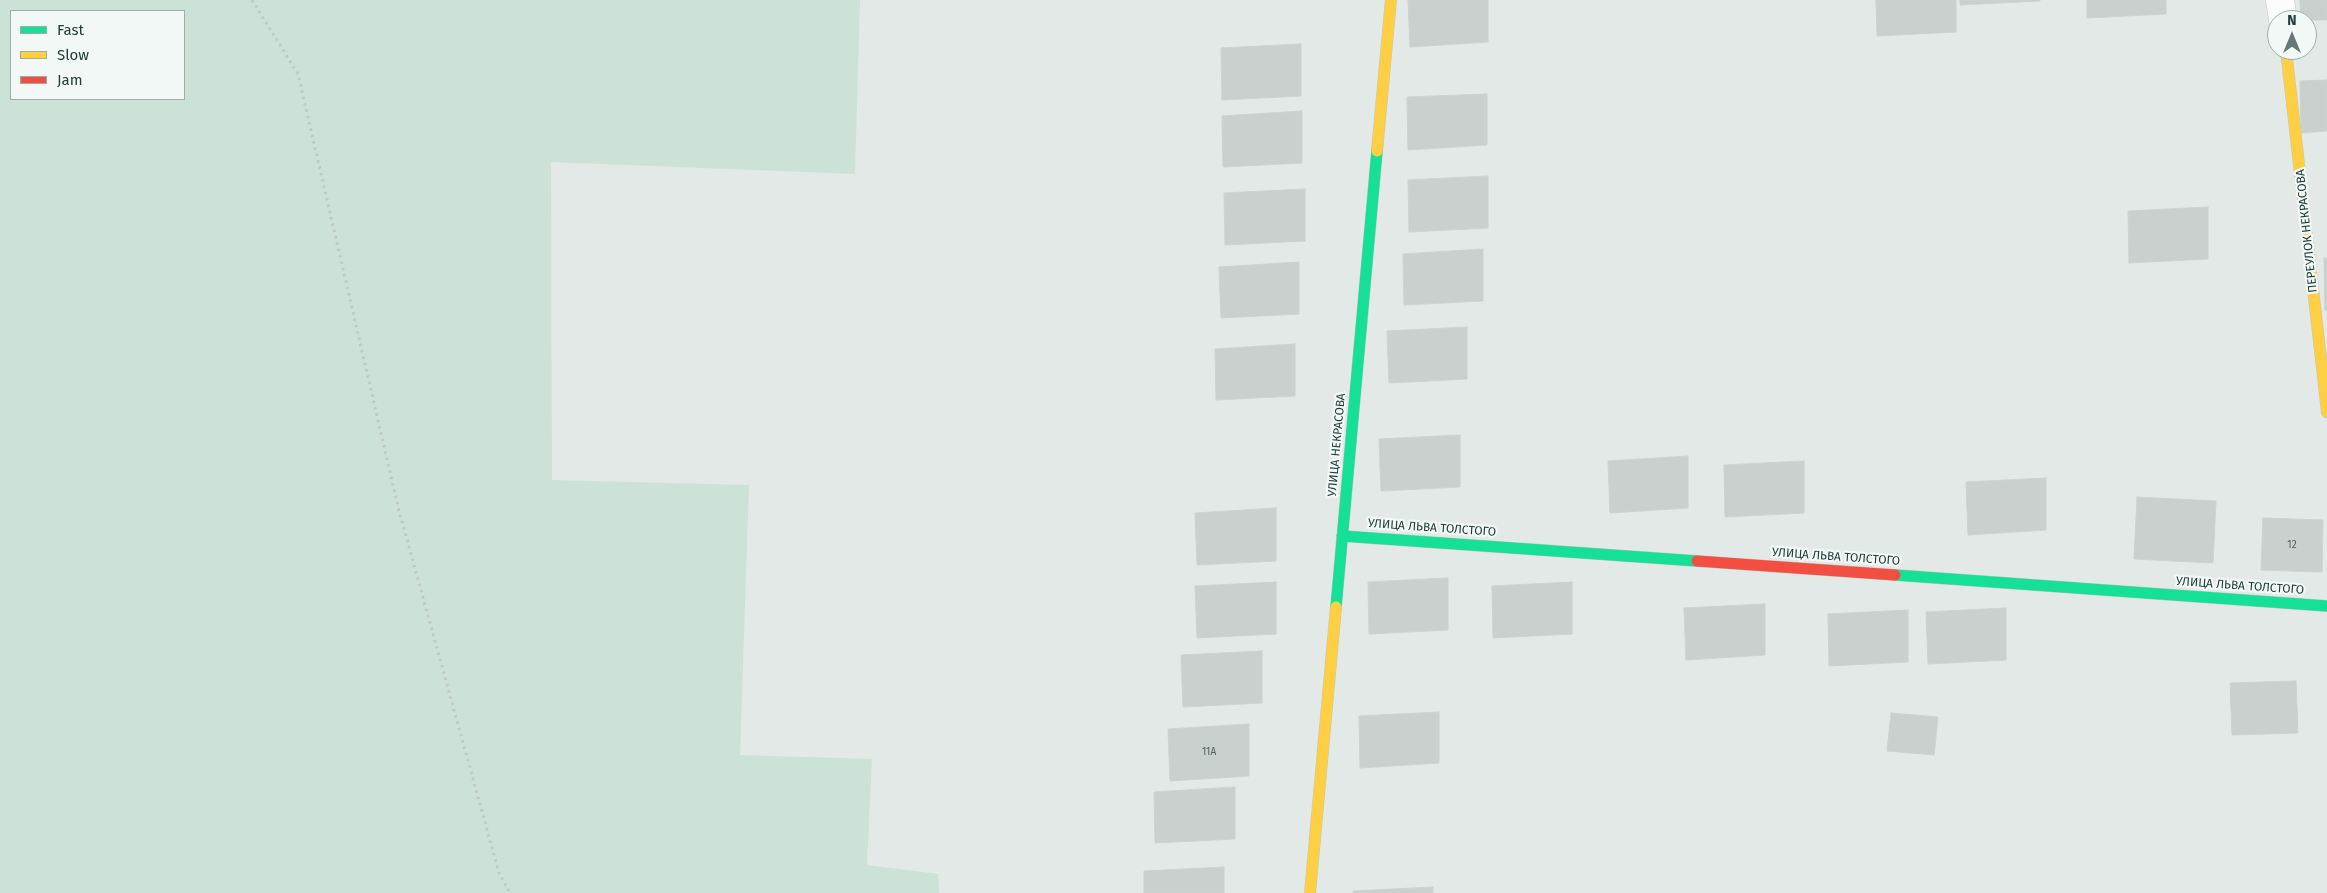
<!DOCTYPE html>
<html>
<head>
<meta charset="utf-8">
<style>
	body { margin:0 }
	#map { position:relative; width:2327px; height:893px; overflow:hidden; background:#e3e9e7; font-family:"Fira Sans",sans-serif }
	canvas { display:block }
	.legend { position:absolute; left:10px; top:10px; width:175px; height:90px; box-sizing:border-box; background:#f1f8f6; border:1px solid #9eadaa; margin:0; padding:6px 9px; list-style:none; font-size:15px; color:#213c39 }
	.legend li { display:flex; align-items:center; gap:10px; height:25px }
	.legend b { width:25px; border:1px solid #9eadaa }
	.north { position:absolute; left:2267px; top:10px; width:50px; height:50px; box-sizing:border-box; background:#f1f8f6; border:1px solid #9eadaa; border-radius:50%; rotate:0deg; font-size:14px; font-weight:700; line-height:20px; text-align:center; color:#213c39 }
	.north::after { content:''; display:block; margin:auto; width:18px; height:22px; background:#657976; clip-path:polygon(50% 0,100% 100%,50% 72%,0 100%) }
</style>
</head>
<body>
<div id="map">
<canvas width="2327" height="893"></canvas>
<ul class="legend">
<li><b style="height:6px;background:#16e098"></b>Fast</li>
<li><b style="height:6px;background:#ffcf43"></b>Slow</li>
<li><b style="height:6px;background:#f24e42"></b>Jam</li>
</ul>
<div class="north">N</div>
</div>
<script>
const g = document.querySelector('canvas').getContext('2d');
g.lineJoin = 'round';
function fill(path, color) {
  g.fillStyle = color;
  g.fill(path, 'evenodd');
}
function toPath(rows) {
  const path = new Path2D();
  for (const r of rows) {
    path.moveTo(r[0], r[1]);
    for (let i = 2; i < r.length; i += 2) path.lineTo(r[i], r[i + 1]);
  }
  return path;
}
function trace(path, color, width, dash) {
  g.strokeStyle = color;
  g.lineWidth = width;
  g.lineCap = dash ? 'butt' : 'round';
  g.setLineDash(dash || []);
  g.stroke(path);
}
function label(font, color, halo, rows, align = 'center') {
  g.font = font + ' "Fira Sans",sans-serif';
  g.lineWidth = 4.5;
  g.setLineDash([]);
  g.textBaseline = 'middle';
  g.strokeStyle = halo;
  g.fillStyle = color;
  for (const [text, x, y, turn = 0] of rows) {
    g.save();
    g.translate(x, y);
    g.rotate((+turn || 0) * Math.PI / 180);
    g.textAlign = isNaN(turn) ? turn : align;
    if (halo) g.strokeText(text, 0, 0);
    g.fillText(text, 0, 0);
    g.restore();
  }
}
fill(toPath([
	[0,0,860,0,855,174,551,162,552,480,749,485,740,755,872,759,867,865,938,874,939,893,0,893],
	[11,11,184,11,184,99,11,99]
]), '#cce2d6');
const building = toPath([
	[1408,0,1488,0,1488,42,1410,47,1408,0],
	[1876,0,1956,0,1956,32,1877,36,1876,0],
	[1960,0,2040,0,2040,1,1960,5,1960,0],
	[2087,0,2166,0,2166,14,2087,18,2087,0],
	[2300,0,2327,0,2327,20,2301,20,2300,0],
	[1301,44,1301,96,1222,100,1221,48,1301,44],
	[2327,80,2327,131,2301,133,2300,81,2327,80],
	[1487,94,1487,145,1408,150,1407,97,1487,94],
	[1302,111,1302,163,1223,167,1222,116,1302,111],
	[1488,176,1488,228,1409,232,1408,180,1488,176],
	[1305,189,1305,241,1225,245,1224,193,1305,189],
	[2208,207,2208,259,2129,263,2128,211,2208,207],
	[1483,249,1483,301,1404,305,1403,254,1483,249],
	[2324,258,2327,258,2327,310,2325,310,2324,258],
	[1299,262,1299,314,1221,318,1219,267,1299,262],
	[1467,327,1467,379,1389,383,1387,331,1467,327],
	[1295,344,1295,396,1216,400,1215,349,1295,344],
	[1460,435,1460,487,1381,491,1379,439,1460,435],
	[1688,456,1688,508,1610,513,1608,461,1688,456],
	[1804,461,1804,513,1725,517,1724,465,1804,461],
	[2046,478,2046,530,1968,535,1966,482,2046,478],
	[2137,497,2216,501,2213,563,2134,559,2137,497],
	[1276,508,1276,561,1197,565,1195,513,1276,508],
	[2263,518,2323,520,2322,572,2261,570,2263,518],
	[1448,578,1448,630,1369,634,1368,582,1448,578],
	[1276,582,1276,634,1197,638,1195,586,1276,582],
	[1572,582,1572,634,1493,638,1492,586,1572,582],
	[1765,604,1765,655,1686,660,1684,608,1765,604],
	[2006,608,2006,660,1928,664,1926,612,2006,608],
	[1908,610,1908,662,1829,666,1828,614,1908,610],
	[1262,651,1262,703,1183,707,1181,655,1262,651],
	[2296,681,2298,733,2232,735,2230,683,2296,681],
	[1439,712,1439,763,1360,768,1359,716,1439,712],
	[1891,713,1938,717,1934,755,1887,751,1891,713],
	[1249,724,1249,776,1170,781,1168,729,1249,724],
	[1235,787,1235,839,1155,843,1154,792,1235,787],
	[1224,867,1224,893,1144,893,1144,871,1224,867],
	[1433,887,1433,893,1353,893,1353,891,1433,887]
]);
fill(building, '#cad0ce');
trace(building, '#ccd2d0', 1);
const street = toPath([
	[2280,0,2283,20]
]);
const fast = toPath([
	[1342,536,1697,561],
	[1895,575,2327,606],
	[1336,607,1377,151]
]);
const slow = toPath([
	[2286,50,2327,412],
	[1377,151,1391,0],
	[1310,893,1336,607]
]);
const jam = toPath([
	[1697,561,1895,575]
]);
trace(street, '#c0c6c4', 29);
trace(fast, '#bfc6c4', 12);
trace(slow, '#bfc6c4', 12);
trace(jam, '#bfc6c4', 12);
trace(toPath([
	[252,0,298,74,398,507,499,873,510,893]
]), '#c0c9c8', 3, [2.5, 4]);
trace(street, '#fbfcfb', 28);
trace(fast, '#16e098', 11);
trace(slow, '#ffcf43', 11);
trace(jam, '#f24e42', 11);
label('10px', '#4c625f', null, [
	["12",2292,545],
	["11А",1209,752]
]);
label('12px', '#213c39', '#f1f8f6', [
	["ПЕРЕУЛОК НЕКРАСОВА",2307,231,-96],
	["УЛИЦА НЕКРАСОВА",1337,445,-85],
	["УЛИЦА ЛЬВА ТОЛСТОГО",1432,528,4],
	["УЛИЦА ЛЬВА ТОЛСТОГО",1836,557,4],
	["УЛИЦА ЛЬВА ТОЛСТОГО",2240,586,4]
]);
</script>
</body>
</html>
